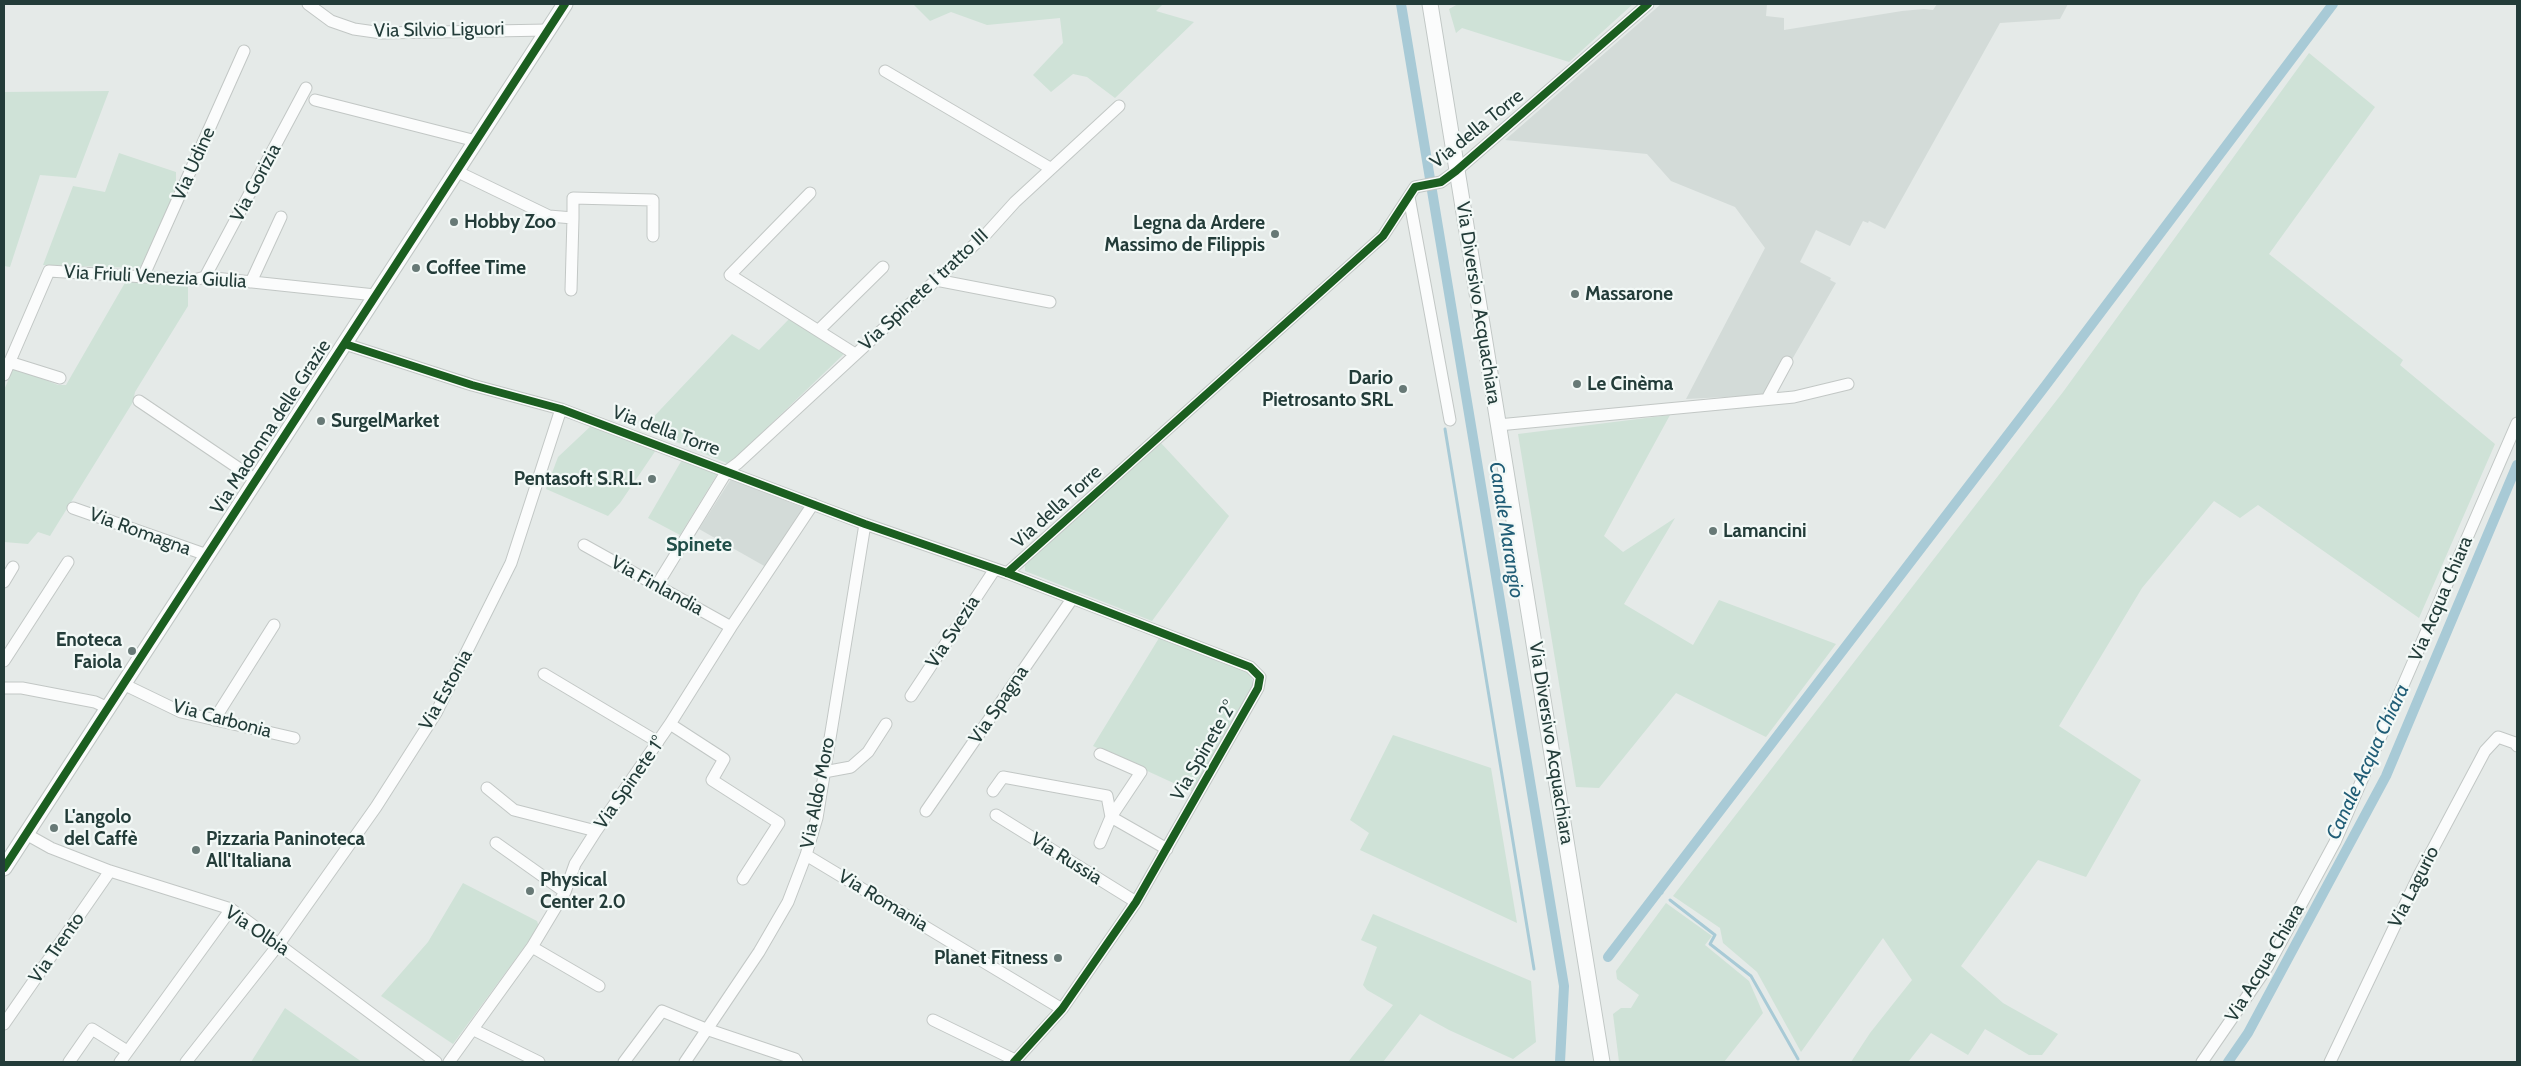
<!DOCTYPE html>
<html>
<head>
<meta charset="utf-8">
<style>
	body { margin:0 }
	#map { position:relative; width:2521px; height:1066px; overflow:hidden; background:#e5eae8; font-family:Cabin,sans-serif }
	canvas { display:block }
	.frame { position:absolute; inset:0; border:5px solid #233c39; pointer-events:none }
</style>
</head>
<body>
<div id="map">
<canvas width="2521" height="1066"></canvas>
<div class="frame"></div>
</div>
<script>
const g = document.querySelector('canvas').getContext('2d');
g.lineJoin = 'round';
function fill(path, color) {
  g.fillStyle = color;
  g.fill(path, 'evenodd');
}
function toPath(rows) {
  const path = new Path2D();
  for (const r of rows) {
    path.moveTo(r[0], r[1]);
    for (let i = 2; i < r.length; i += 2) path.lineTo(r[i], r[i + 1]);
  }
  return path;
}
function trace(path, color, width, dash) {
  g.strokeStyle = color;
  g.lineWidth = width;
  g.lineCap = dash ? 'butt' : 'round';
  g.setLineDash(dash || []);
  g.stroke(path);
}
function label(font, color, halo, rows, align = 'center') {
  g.font = font + ' Cabin,sans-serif';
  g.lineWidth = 4.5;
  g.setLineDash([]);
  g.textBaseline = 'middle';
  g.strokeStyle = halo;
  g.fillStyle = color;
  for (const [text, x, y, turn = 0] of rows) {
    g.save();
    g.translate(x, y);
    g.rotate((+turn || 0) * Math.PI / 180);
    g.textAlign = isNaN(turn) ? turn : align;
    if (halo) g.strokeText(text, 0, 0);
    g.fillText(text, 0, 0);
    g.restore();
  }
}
fill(toPath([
	[1661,4,1767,4,1766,16,1784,18,1784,30,1902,11,1924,9,1933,10,1937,4,2068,4,2060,19,2000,23,1885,229,1869,221,1868,223,1863,221,1850,246,1816,230,1800,262,1831,278,1830,280,1836,283,1790,363,1766,395,1686,399,1765,248,1735,207,1671,181,1647,154,1505,140],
	[731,479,804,508,766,567,699,529]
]), '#d3dbd8');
fill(toPath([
	[913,4,1163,4,1156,11,1194,22,1115,98,1087,77,1073,74,1051,92,1033,75,1063,43,1060,18,987,25,951,12,930,21],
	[1458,4,1633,4,1569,62,1462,28,1456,33,1449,9],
	[2309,53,2375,107,2269,254,2403,360,2400,365,2495,444,2419,618,2258,505,2240,518,2214,501,2142,588,2059,726,2141,780,2086,877,2038,860,1961,966,2003,1003,2058,1034,2042,1055,2029,1055,1985,1029,1968,1055,1931,1033,1908,1062,1851,1062,1870,1033,1912,980,1883,938,1801,1052,1757,972,1723,943,1720,928,1673,896,2063,392],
	[109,91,76,178,40,175,10,267,4,266,4,92],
	[119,153,176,172,176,192,140,268,43,265,73,186,105,192],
	[126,281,188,285,188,306,135,392,133,402,50,536,38,532,28,544,4,542,4,390,14,367,58,385,66,385],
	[790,318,846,352,729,464,643,428,732,334,759,350],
	[1670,415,1604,536,1623,552,1675,518,1624,604,1693,645,1719,600,1836,644,1766,737,1676,693,1599,788,1576,787,1518,434],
	[593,424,656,450,620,503,608,516,546,489,558,457],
	[1161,443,1229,516,1152,621,1025,571,1025,564],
	[683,458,718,473,680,535,648,518],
	[1159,638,1249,670,1254,686,1193,792,1093,746],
	[1393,735,1491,768,1517,923,1360,850,1369,833,1350,820],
	[463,883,537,921,539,927,453,1044,381,996,428,942],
	[1666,903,1712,936,1705,945,1749,981,1763,1013,1724,1062,1619,1062,1613,1014,1621,1008,1631,1008,1639,995,1617,979,1616,971],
	[1373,914,1531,981,1536,1042,1513,1059,1449,1030,1420,1014,1383,1062,1348,1062,1393,1005,1367,990,1363,985,1377,947,1361,940],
	[285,1008,362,1062,251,1062]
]), '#cfe2d7');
trace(toPath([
	[1445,429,1534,969],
	[1659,891,1662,893],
	[1670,900,1715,935,1710,944,1751,976,1798,1059]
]), '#a8cad6', 3);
trace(toPath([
	[1401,4,1564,986,1560,1062],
	[1608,957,2046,385,2333,4],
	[2228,1062,2248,1033,2386,776,2517,465]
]), '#a8cad6', 10);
const street = toPath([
	[308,4,331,21,354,29,382,33,548,30],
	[885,71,1050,168],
	[315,100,476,141],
	[456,171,549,216,573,218,571,290],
	[810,193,730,275,855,354],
	[1409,197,1450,420],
	[573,218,573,198,653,200,653,236],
	[143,277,244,51],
	[205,277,306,88],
	[936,280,1050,302],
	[251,282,281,217],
	[820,329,883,267],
	[345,344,472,385,561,409,865,524,1007,573,1250,667,1260,677,1258,688,1136,902,1062,1009,1014,1062],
	[9,362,60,378],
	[4,375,49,271,194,280,205,277,375,295],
	[1767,399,1787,362],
	[139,401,256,480],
	[1498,425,1794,397,1848,384],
	[73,508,207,555],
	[584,545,731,627],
	[1007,573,1383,236,1415,187,1441,182,1456,171,1648,4],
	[4,582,13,567],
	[657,585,727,471,738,463,987,233,1015,202,1119,106],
	[4,661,68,562],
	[544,674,658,742],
	[123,684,181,712,294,738],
	[4,688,22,688,95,702,108,708],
	[911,696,995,569],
	[214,720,274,625],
	[670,724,724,759,712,780,779,823,743,879],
	[1100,754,1141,772,1111,817,1167,849],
	[824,772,851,767,868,752,886,724],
	[487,788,514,810,596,831],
	[993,791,1003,777,1107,796,1111,817,1100,843],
	[926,811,1072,599],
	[996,815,1136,902],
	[26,834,51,848,110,871,231,909,436,1062],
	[496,843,565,892],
	[806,855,1062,1009],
	[532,947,599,986],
	[933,1020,1015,1060],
	[4,1024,110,871],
	[474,1030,539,1062],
	[69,1062,92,1029,127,1051],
	[120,1062,231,909],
	[186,1062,279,944,376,807,436,713,511,563,561,409],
	[449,1062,532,947,565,892,575,864,596,831,670,724,731,627,813,504],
	[624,1062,662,1011,706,1029,795,1059,797,1062],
	[685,1062,759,952,788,902,806,855,817,818,865,524],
	[2202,1062,2268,966,2335,842,2517,423],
	[2330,1062,2419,875,2485,751,2498,737,2515,743,2517,746]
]);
const secondary = toPath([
	[1430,4,1602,1062],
	[4,868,565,4]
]);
trace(street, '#c2c7c5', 13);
trace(secondary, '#c1c7c5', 17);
trace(street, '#fbfcfc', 11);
trace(secondary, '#fbfcfc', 15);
trace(toPath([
	[345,344,472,385,561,409,865,524,1007,573,1250,667,1260,677,1258,688,1136,902,1062,1009,1014,1062],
	[1007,573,1383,236,1415,187,1441,182,1456,171,1648,4],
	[4,868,565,4]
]), '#1b5e20', 8);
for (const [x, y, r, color] of [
	[454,222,5,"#677976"],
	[1275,234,5,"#677976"],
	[416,268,5,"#677976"],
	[1575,294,5,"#677976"],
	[1577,384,5,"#677976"],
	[1403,389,5,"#677976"],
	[321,421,5,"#677976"],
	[652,479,5,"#677976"],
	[1713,531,5,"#677976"],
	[132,651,5,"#677976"],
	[54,828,5,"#677976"],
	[196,850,5,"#677976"],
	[530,891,5,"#677976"],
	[1058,958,5,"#677976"]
]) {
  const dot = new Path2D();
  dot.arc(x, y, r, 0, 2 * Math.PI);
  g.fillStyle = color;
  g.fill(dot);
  trace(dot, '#f3f9f7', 2);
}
label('19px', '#233c39', '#f3f9f7', [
	["Via Silvio Liguori",439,30,-1],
	["Via della Torre",1477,129,-39],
	["Via Udine",194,164,-66],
	["Via Gorizia",256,183,-62],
	["Via Friuli Venezia Giulia",155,277,3],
	["Via Spinete I tratto III",924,290,-43],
	["Via Diversivo Acquachiara",1478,303,81],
	["Via Madonna delle Grazie",271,427,-57],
	["Via della Torre",666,431,20],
	["Via della Torre",1057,507,-42],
	["Via Romagna",140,532,20],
	["Via Finlandia",657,586,29],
	["Via Acqua Chiara",2441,599,-67],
	["Via Svezia",953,632,-57],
	["Via Estonia",446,690,-61],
	["Via Spagna",999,705,-56],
	["Via Carbonia",222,719,15],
	["Via Diversivo Acquachiara",1551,743,81],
	["Via Spinete 2°",1204,751,-60],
	["Via Spinete 1°",630,783,-55],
	["Via Aldo Moro",818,793,-79],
	["Via Russia",1066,859,32],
	["Via Lagurio",2414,887,-63],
	["Via Romania",883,901,31],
	["Via Olbia",257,931,34],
	["Via Trento",57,948,-55],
	["Via Acqua Chiara",2265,963,-59]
]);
label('bold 19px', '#233c39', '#f3f9f7', [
	["Hobby Zoo",464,222],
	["Legna da Ardere",1265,223,"right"],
	["Massimo de Filippis",1265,245,"right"],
	["Coffee Time",426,268],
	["Massarone",1585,294],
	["Dario",1393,378,"right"],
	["Pietrosanto SRL",1393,400,"right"],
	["Le Cinèma",1587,384],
	["SurgelMarket",331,421],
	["Pentasoft S.R.L.",642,479,"right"],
	["Lamancini",1723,531],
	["Enoteca",122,640,"right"],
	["Faiola",122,662,"right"],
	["L'angolo",64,817],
	["del Caffè",64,839],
	["Pizzaria Paninoteca",206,839],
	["All'Italiana",206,861],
	["Physical",540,880],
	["Center 2.0",540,902],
	["Planet Fitness",1048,958,"right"]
], 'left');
label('italic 20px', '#205d76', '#f3f9f7', [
	["Canale Marangio",1506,530,81],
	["Canale Acqua Chiara",2368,762,-65]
]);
label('bold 20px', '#204e48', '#f3f9f7', [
	["Spinete",699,545]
]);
</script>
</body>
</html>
